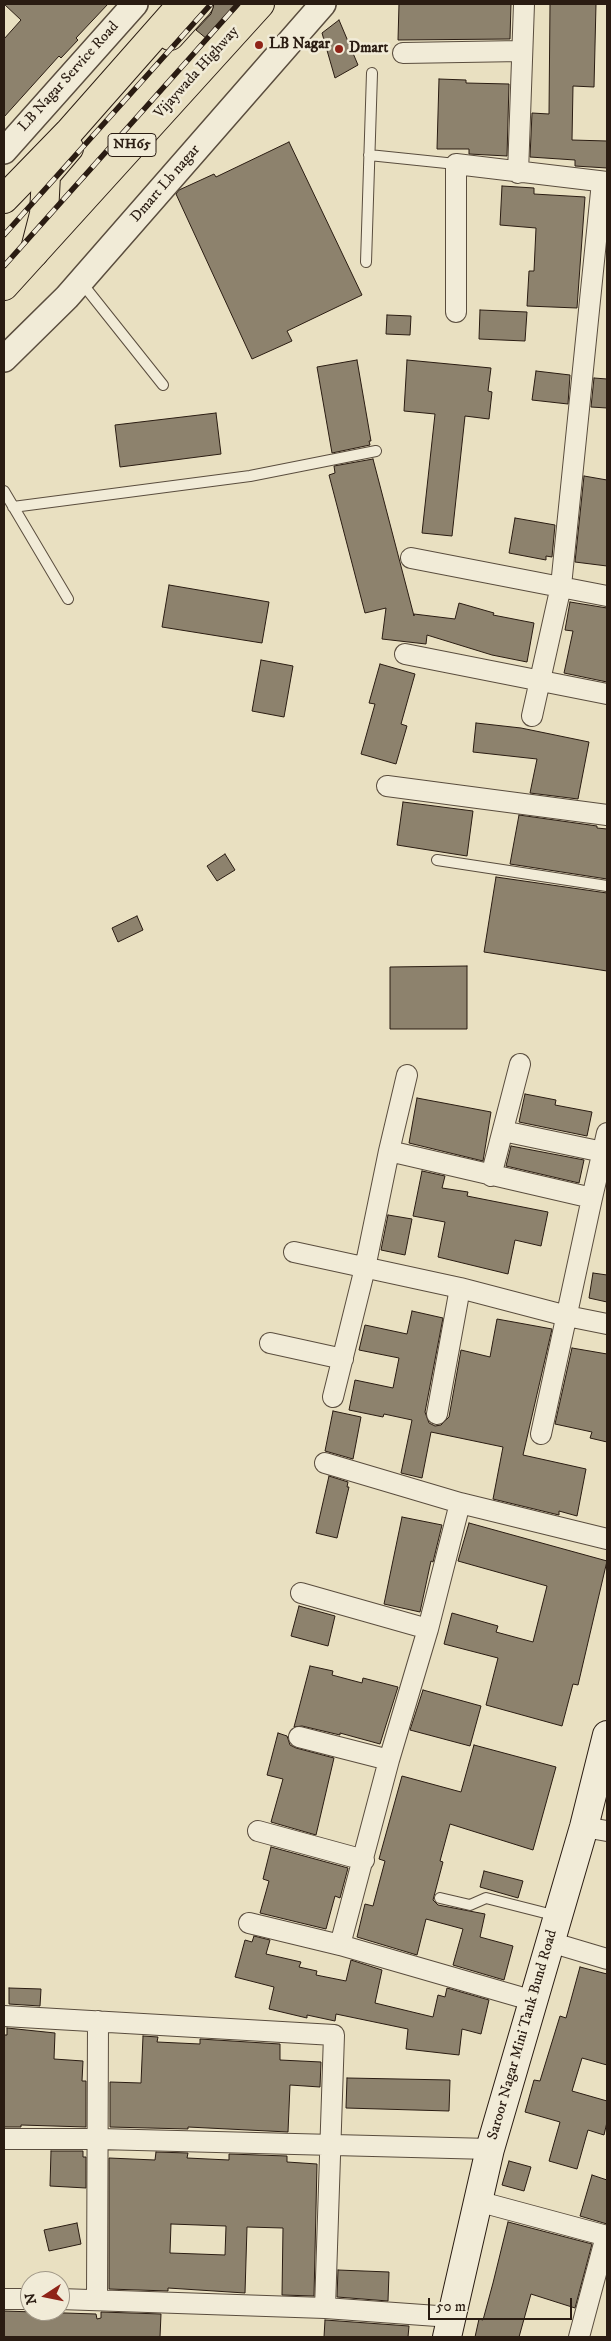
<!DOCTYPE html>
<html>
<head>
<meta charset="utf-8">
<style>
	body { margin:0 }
	#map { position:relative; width:611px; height:2341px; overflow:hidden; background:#e9e0c1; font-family:"IM FELL DW Pica",serif }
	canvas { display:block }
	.frame { position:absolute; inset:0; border:5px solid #2a1c12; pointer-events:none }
	.north { position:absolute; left:20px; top:2271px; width:50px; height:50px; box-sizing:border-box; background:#f1ebd7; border:1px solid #a19888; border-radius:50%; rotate:259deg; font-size:14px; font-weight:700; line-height:20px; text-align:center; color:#2a1c12 }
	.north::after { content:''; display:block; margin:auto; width:18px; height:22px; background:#8f2418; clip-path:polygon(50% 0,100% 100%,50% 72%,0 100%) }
	.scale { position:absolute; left:428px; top:2298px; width:144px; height:22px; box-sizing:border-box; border:2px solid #2a1c12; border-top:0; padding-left:6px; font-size:15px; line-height:18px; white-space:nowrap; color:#2a1c12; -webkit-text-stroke:4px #f1ebd7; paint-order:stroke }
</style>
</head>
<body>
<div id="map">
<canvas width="611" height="2341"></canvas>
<div class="frame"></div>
<div class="north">N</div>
<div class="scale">50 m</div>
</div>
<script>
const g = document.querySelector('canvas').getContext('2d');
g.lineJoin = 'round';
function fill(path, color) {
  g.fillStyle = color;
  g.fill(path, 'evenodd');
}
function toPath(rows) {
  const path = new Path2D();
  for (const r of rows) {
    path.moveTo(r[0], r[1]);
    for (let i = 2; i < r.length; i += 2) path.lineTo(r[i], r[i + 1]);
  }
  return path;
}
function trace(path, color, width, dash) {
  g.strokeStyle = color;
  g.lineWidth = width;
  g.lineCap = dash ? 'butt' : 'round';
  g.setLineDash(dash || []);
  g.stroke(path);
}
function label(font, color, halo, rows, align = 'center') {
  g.font = font + ' "IM FELL DW Pica",serif';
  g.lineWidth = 5;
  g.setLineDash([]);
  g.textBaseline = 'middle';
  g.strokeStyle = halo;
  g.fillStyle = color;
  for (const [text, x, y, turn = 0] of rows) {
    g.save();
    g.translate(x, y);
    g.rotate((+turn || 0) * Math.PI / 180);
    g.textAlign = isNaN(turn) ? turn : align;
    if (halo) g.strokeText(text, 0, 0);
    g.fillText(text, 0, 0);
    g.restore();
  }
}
const building = toPath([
	[4,4,108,4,76,38,78,40,61,58,59,56,4,117,4,39,21,20,4,4],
	[214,4,239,4,207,39,196,30,211,14,214,4],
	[399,4,511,4,510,39,398,40,399,4],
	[550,4,596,4,594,87,573,86,572,140,607,141,607,168,575,166,575,160,530,157,532,113,549,114,550,4],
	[339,20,358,65,335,78,322,33,339,20],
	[439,79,466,80,466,83,509,84,507,156,469,154,469,149,437,149,439,79],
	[289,142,362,295,287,331,292,341,252,359,176,194,179,190,214,174,216,177,289,142],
	[502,186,534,188,534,194,585,197,577,308,527,306,529,271,534,271,536,228,500,225,502,186],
	[480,310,527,312,525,341,479,339,480,310],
	[387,315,411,316,410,335,386,334,387,315],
	[357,360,371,441,369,441,370,445,332,453,317,367,357,360],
	[407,360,491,368,488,391,492,392,489,419,465,416,452,536,422,533,435,414,404,411,407,360],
	[536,371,570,375,568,404,532,400,536,371],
	[594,378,607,379,607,408,591,407,594,378],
	[216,413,221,454,120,467,115,425,216,413],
	[373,459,414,616,414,614,455,619,459,603,494,613,493,615,534,623,527,662,492,655,427,635,426,644,382,639,386,608,365,613,329,475,335,473,334,466,373,459],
	[584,476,607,480,607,566,575,562,584,476],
	[515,518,555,525,552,557,546,556,546,560,509,553,515,518],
	[169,585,269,602,262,643,162,627,169,585],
	[570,602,607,608,607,682,564,673,573,631,565,630,570,602],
	[261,660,293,666,284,717,252,711,261,660],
	[380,664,415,674,401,724,407,726,396,764,361,754,375,704,369,703,380,664],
	[476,723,521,728,589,742,578,799,530,793,537,759,473,752,476,723],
	[403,802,473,811,467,856,397,845,403,802],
	[519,815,597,826,597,828,607,829,607,879,510,864,519,815],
	[225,854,235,870,217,881,207,866,225,854],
	[496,877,607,893,607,971,484,952,496,877],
	[137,916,143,930,118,942,112,928,137,916],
	[467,966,467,1029,390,1029,390,967,467,966],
	[525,1094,556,1100,555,1105,592,1112,587,1136,519,1122,525,1094],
	[417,1098,491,1112,483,1161,409,1143,417,1098],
	[511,1146,584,1160,579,1183,506,1166,511,1146],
	[422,1171,445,1176,442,1188,468,1192,467,1196,548,1212,541,1246,515,1240,508,1274,438,1257,445,1222,413,1216,422,1171],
	[388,1215,412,1219,405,1255,381,1250,388,1215],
	[593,1273,607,1275,607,1302,589,1298,593,1273],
	[412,1311,443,1318,425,1412,429,1423,435,1426,441,1425,449,1417,461,1350,490,1357,497,1319,552,1329,523,1455,586,1469,577,1516,559,1511,559,1515,493,1499,503,1447,431,1432,422,1478,401,1473,412,1420,384,1414,383,1417,349,1410,355,1380,393,1388,399,1358,359,1350,365,1325,407,1334,412,1311],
	[572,1348,607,1354,607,1442,590,1438,592,1432,555,1424,572,1348],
	[333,1411,361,1417,353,1459,325,1451,333,1411],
	[329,1476,348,1482,347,1487,349,1487,337,1538,316,1533,329,1476],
	[402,1517,442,1525,433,1562,431,1561,420,1612,384,1604,402,1517],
	[469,1523,607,1561,578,1685,573,1684,562,1726,486,1705,498,1658,444,1644,452,1613,498,1626,496,1632,533,1642,547,1586,458,1561,469,1523],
	[299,1606,335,1616,328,1646,291,1636,299,1606],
	[310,1666,333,1671,332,1675,362,1683,363,1678,398,1687,380,1744,340,1733,340,1735,302,1726,294,1727,310,1666],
	[423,1690,481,1706,470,1746,410,1730,423,1690],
	[278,1733,287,1736,290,1745,296,1748,334,1758,316,1835,271,1822,283,1779,267,1775,278,1733],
	[474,1745,556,1767,533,1850,450,1824,440,1861,443,1862,433,1900,438,1905,485,1914,480,1937,513,1946,504,1980,453,1965,463,1929,426,1919,417,1955,357,1937,365,1904,373,1906,385,1861,379,1859,402,1776,461,1792,474,1745],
	[271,1847,348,1868,340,1898,335,1896,326,1929,260,1913,269,1881,263,1879,271,1847],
	[484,1871,523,1881,518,1898,480,1887,484,1871],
	[254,1936,270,1940,266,1954,301,1962,299,1967,317,1971,316,1975,346,1981,351,1960,382,1970,375,2003,433,2017,438,1995,445,1997,447,1988,489,2000,481,2034,462,2029,459,2055,406,2049,408,2029,336,2014,335,2021,307,2015,307,2018,269,2009,274,1987,235,1977,245,1940,252,1942,254,1936],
	[580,1967,607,1974,607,2065,582,2058,572,2091,607,2101,607,2122,604,2135,588,2130,577,2169,549,2161,560,2122,525,2112,534,2080,540,2081,560,2016,566,2018,580,1967],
	[9,1988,41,1989,40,2006,9,2004,9,1988],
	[7,2028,55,2033,54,2059,83,2061,82,2081,86,2081,86,2127,21,2125,21,2127,4,2127,4,2035,7,2035,7,2028],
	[143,2036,158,2037,157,2042,200,2044,200,2039,280,2044,280,2060,321,2062,320,2087,290,2085,288,2132,188,2127,188,2129,110,2127,110,2082,141,2083,143,2036],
	[347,2078,450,2080,449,2111,346,2108,347,2078],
	[51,2151,83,2151,83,2157,86,2157,86,2188,50,2186,51,2151],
	[156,2152,188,2153,187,2158,229,2160,229,2154,287,2156,287,2162,317,2164,314,2296,282,2295,283,2228,247,2227,245,2293,168,2288,168,2291,109,2289,109,2158,155,2160,156,2152],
	[171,2224,226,2226,225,2255,170,2253,171,2224],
	[509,2161,531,2167,524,2191,502,2185,509,2161],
	[592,2175,607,2180,607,2224,580,2216,592,2175],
	[508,2222,592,2244,575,2308,531,2294,519,2337,475,2337,479,2319,483,2320,493,2283,508,2222],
	[77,2223,81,2244,49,2251,44,2230,77,2223],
	[338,2270,389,2272,388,2301,337,2297,338,2270],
	[4,2311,96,2314,97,2319,101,2318,101,2312,161,2314,160,2337,4,2337,4,2311],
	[325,2320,409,2326,408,2337,324,2337,325,2320]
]);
fill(building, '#8d826d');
trace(building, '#2a1c12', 1);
const service = toPath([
	[369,155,456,164],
	[366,262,372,73],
	[81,282,163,385],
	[4,491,68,599],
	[13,507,250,476,376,451],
	[437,860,607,886],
	[440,1898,470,1905,486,1898,557,1916]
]);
const minor = toPath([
	[403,53,521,51],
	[518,173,524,4],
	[456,312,456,164,607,182],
	[411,558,607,596],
	[405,654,607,694],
	[532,716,561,586,602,182],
	[387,786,607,815],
	[503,1131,603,1152],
	[389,1151,592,1198,541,1434],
	[491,1176,520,1064],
	[592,1198,607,1133],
	[294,1252,460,1288,567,1316,607,1324],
	[270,1343,343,1359],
	[333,1397,365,1268,389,1151,407,1075],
	[437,1414,460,1288],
	[325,1463,460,1503,607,1539],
	[301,1593,428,1629],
	[299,1737,389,1760],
	[584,1827,607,1831],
	[258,1831,364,1860],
	[249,1923,340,1945,534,2001],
	[550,1942,607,1959],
	[340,1945,389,1760,428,1629,460,1503],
	[4,2016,334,2035,325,2308],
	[4,2139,99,2139,490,2149],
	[477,2201,607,2236],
	[4,2299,30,2299],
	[60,2299,325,2308,451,2317],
	[97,2300,98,2021],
	[579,2337,606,2236]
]);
const tertiary = toPath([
	[4,151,135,4],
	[4,359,67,297,323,4]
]);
const secondary = toPath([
	[447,2337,490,2149,584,1827,607,1735]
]);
const primary = toPath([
	[170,36,199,4],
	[34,253,44,214,46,175,69,148]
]);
const trunk = toPath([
	[4,199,70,131,182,4],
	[4,286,260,4]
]);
trace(service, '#5a4d3e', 12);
trace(minor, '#5a4d3e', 22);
trace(tertiary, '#5a4d3e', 28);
trace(secondary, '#2a1c12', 30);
trace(primary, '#2a1c12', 30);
trace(trunk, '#2a1c12', 30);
trace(service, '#f1ebd7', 10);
trace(minor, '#f1ebd7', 20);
trace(tertiary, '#f1ebd7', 25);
trace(secondary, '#f1ebd7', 28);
trace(primary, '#e9e0c1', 28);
trace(trunk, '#e9e0c1', 28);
const rail = toPath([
	[4,235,211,4],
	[4,266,238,4]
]);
trace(rail, '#2a1c12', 5.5);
trace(rail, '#f1ebd7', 4, [11]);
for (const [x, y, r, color] of [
	[259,45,5,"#8f2418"],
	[339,49,5,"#8f2418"]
]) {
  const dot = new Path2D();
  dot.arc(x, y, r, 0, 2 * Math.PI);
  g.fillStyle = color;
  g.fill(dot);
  trace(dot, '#f1ebd7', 2);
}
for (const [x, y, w] of [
	[132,145,48]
]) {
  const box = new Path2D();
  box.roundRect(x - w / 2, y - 11.5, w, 23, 4);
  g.fillStyle = '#f1ebd7';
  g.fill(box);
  trace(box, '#2a1c12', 1);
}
label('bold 14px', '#2a1c12', null, [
	["NH65",132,145]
]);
label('bold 15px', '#2a1c12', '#f1ebd7', [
	["LB Nagar",269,45],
	["Dmart",349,49]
], 'left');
label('15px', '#2a1c12', '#f1ebd7', [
	["Vijaywada Highway",197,73,-48],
	["LB Nagar Service Road",69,77,-48],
	["Dmart Lb nagar",166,184,-49],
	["Saroor Nagar Mini Tank Bund Road",523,2035,-74]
]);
</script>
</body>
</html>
